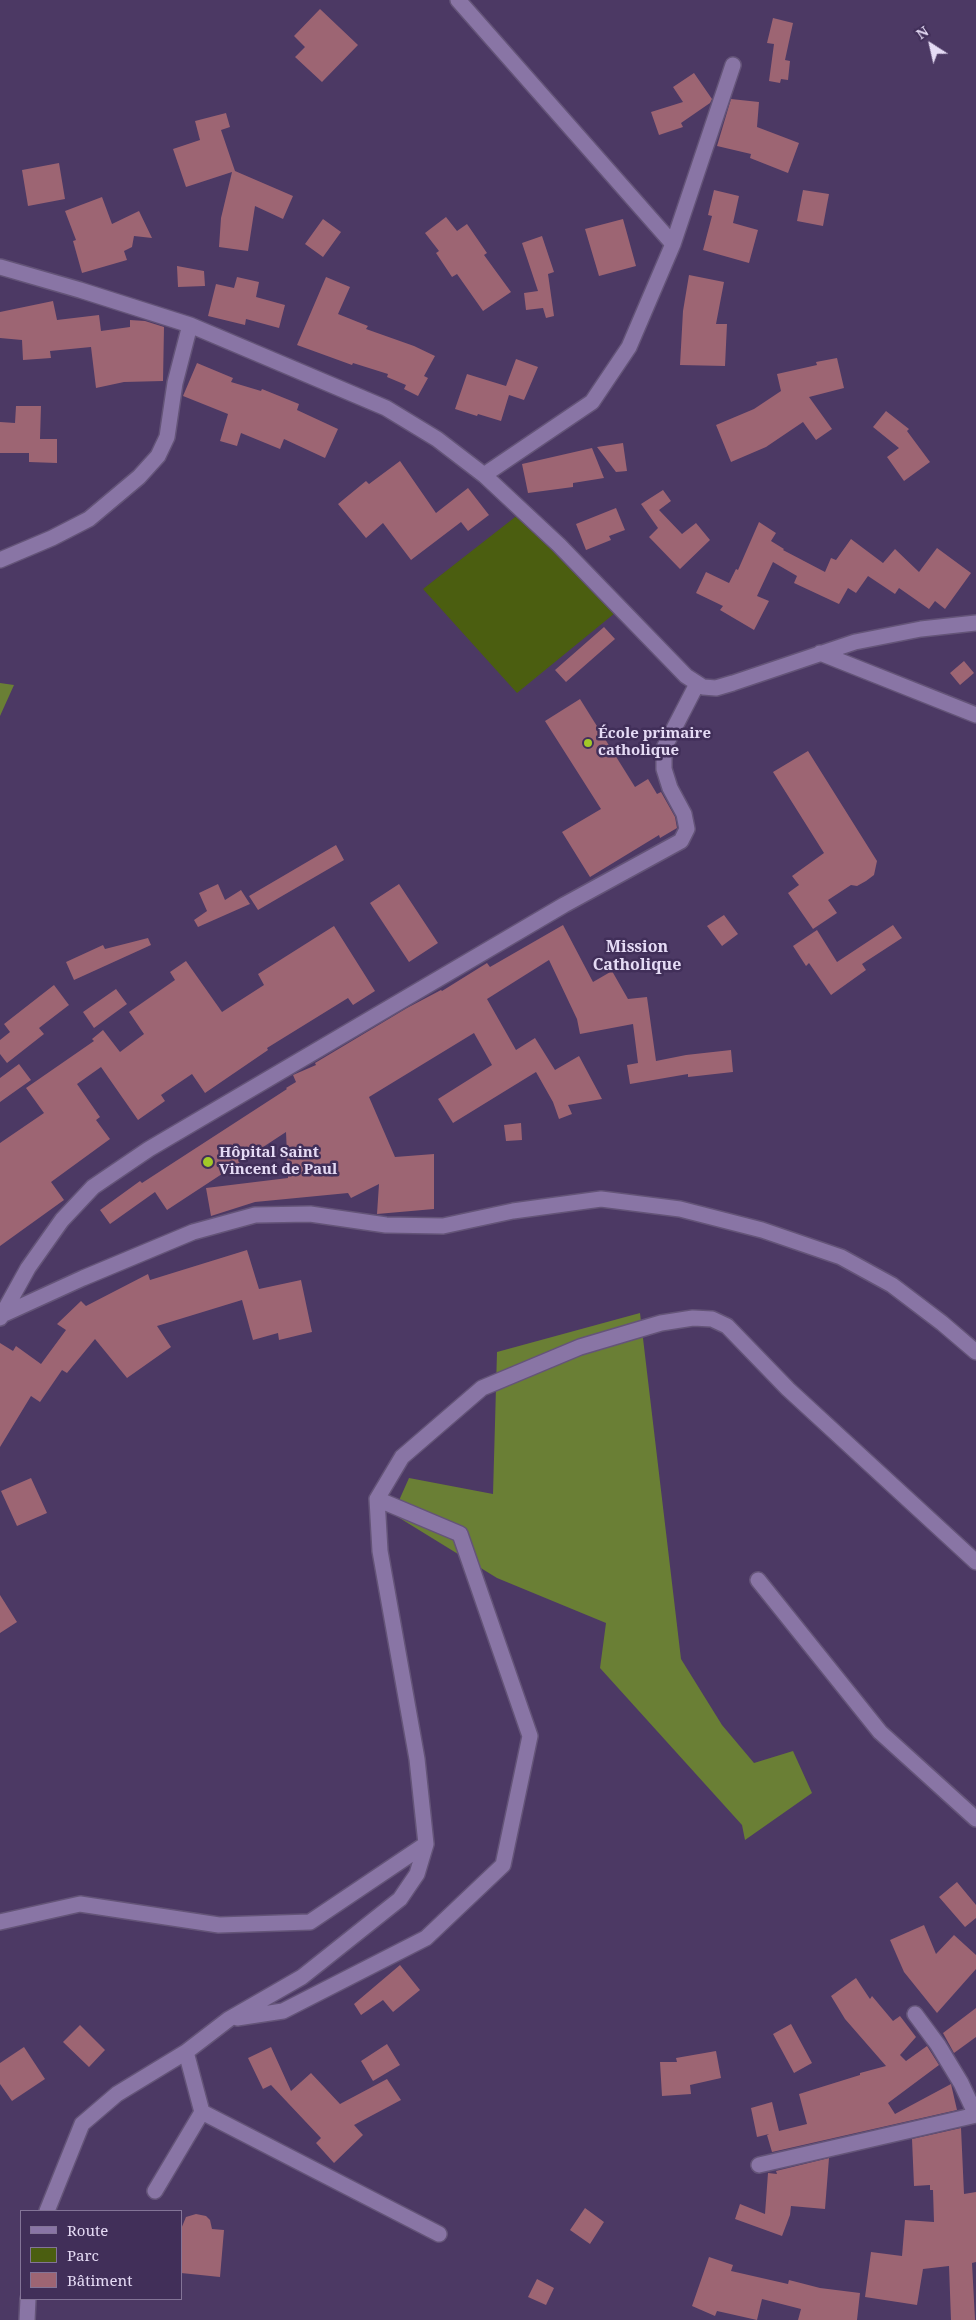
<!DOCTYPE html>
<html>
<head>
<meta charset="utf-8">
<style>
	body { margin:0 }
	#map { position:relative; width:976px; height:2320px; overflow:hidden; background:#4c3964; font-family:"Noto Serif",serif }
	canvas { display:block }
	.legend { position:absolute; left:20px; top:2210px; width:162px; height:90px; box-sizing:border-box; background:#412f59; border:1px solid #837497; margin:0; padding:6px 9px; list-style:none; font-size:15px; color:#e5dbf5 }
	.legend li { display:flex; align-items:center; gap:10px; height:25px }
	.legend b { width:25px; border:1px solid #837497 }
	.north { position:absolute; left:906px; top:20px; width:50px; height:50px; -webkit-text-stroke:4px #412f59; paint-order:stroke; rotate:325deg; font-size:14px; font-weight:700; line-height:20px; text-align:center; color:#e5dbf5 }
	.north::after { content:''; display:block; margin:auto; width:18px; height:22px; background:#e5dbf5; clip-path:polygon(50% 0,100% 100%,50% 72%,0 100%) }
</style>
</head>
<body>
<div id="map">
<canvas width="976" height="2320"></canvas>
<ul class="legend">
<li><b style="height:6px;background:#8975a5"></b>Route</li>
<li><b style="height:14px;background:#4b5e10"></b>Parc</li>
<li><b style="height:14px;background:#9d6573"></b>Bâtiment</li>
</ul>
<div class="north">N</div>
</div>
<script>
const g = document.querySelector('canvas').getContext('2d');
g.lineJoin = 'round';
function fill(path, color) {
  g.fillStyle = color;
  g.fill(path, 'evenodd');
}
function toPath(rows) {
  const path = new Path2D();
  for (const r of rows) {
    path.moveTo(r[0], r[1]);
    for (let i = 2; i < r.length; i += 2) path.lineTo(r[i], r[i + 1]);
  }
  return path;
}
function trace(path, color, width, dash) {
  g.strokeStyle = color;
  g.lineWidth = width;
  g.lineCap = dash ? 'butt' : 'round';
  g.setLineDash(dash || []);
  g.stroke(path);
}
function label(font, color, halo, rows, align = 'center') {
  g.font = font + ' "Noto Serif",serif';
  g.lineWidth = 5;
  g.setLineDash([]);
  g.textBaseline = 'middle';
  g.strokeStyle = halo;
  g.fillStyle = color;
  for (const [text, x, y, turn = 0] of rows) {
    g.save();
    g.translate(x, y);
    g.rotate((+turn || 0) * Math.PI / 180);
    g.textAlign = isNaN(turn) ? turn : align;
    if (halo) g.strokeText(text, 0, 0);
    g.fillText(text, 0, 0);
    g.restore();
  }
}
fill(toPath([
	[519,514,615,613,517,693,423,589]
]), '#4b5e10');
fill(toPath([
	[0,683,14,685,0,716],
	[640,1313,681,1659,722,1725,754,1763,793,1751,812,1793,745,1840,742,1825,600,1668,606,1623,497,1578,393,1514,409,1478,493,1494,497,1352]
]), '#6a7f35');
fill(toPath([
	[320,9,358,45,322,82,295,57,305,47,294,36],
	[773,18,793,23,785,60,790,61,788,80,781,79,780,83,769,81,774,44,767,43],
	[694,73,712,99,710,103,681,123,683,127,659,135,651,112,683,102,673,87],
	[731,99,759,102,757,127,799,143,788,173,750,158,751,154,717,146],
	[226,113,230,127,221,130,235,171,293,196,283,219,255,206,248,251,219,247,221,218,232,172,186,187,173,149,200,140,195,121],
	[59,163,65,199,28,206,22,170],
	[714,190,739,196,733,223,758,230,749,263,703,250,712,216,708,215],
	[803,190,829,194,823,226,797,221],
	[102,197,112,224,139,211,152,238,134,236,132,247,124,251,127,260,82,273,73,241,76,240,65,211],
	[446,217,457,231,467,224,487,253,484,255,511,292,483,311,457,274,452,277,436,253,439,251,425,233],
	[323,219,341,232,323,257,305,244],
	[623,219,636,266,599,276,585,229],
	[542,236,554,272,548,274,554,316,546,318,543,308,526,310,524,293,538,291,522,243],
	[177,266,204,271,205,286,178,287],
	[689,275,724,282,716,324,727,324,725,366,680,365,683,311],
	[237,277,259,282,256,297,285,305,279,328,246,319,245,325,208,316,216,284,234,288],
	[326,277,350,287,338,314,368,326,366,329,414,346,435,356,424,376,428,378,418,396,404,389,406,385,387,377,388,374,353,363,352,365,297,345],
	[53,301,57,320,99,315,101,331,130,327,130,320,145,321,164,327,163,381,124,382,96,388,91,347,50,351,51,358,23,360,22,340,0,338,0,312],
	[837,358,844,388,809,397,832,429,816,440,803,422,766,447,731,462,716,425,754,409,781,391,777,374,817,365,816,362],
	[516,359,538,367,524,400,509,395,501,421,478,414,477,416,455,409,467,374,506,386],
	[197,363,233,378,231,382,261,391,262,389,299,404,297,410,338,429,325,458,284,439,280,449,241,433,237,446,220,441,228,414,183,396],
	[16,406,41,406,40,439,57,439,57,463,29,462,29,453,0,453,0,422,15,423],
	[886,411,909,429,907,431,930,462,904,481,887,457,899,448,873,427],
	[623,443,627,471,616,472,597,447],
	[592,448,604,478,573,483,573,487,528,493,522,464],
	[400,461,436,513,468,488,489,515,468,531,461,522,411,560,383,523,366,538,338,504,366,481,369,484],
	[663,490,671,501,659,510,682,534,696,523,710,540,680,569,649,537,658,528,641,504],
	[616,508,625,530,609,536,611,540,586,550,576,524],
	[759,522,776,533,771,541,784,549,783,550,825,572,831,558,836,560,851,539,883,563,895,549,919,572,937,548,971,573,945,609,935,601,929,609,899,588,895,594,868,576,856,593,848,588,839,604,794,583,797,576,773,562,757,596,769,601,754,630,720,610,723,606,696,593,706,572,729,583,736,569,738,570],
	[604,627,615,639,566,682,555,670],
	[964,661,974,673,960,685,950,673],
	[580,699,635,787,648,779,657,794,661,792,675,817,677,828,660,838,659,835,590,877,562,832,601,809,545,721],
	[808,751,877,861,874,875,866,881,857,886,851,885,828,900,837,913,813,929,788,893,799,885,792,876,824,853,773,772],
	[336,845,344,860,258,910,249,896],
	[218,884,225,900,241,890,250,904,198,927,194,920,207,911,199,893],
	[399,884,438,943,409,962,370,903],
	[724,915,738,934,722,946,707,926],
	[563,925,593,982,612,971,628,999,647,997,656,1061,686,1055,731,1050,733,1072,688,1077,688,1074,630,1084,627,1065,638,1063,633,1024,580,1034,577,1019,549,960,487,999,516,1050,535,1038,555,1070,579,1056,602,1099,568,1105,572,1114,559,1119,553,1102,536,1072,453,1123,438,1099,492,1065,474,1033,369,1097,395,1157,434,1154,434,1209,377,1214,379,1184,351,1198,348,1193,255,1202,211,1216,206,1188,288,1178,286,1132,167,1210,155,1192,110,1224,100,1210,140,1181,142,1183,287,1089,286,1088,296,1082,293,1075,316,1065,315,1063,407,1008,441,990,442,991,487,963,490,967],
	[893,925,902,938,862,964,866,970,831,995,809,963,806,966,793,946,817,930,837,962],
	[334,926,375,991,353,1005,348,998,267,1048,268,1050,205,1093,192,1074,161,1095,165,1101,138,1120,101,1067,77,1084,100,1117,96,1120,110,1139,51,1182,64,1200,0,1246,0,1143,44,1113,26,1088,94,1041,92,1039,103,1030,120,1052,144,1034,129,1012,175,980,170,972,186,961,222,1012,264,985,258,974],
	[148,938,151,945,74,980,66,962,103,945,105,949],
	[54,985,69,1005,39,1028,44,1034,7,1063,0,1054,0,1040,10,1032,4,1024],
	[116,989,127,1004,94,1028,83,1012],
	[19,1064,31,1080,0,1102,0,1078],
	[521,1123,522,1140,506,1141,504,1125],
	[247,1250,259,1289,301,1280,312,1332,279,1340,278,1333,253,1340,242,1300,157,1326,171,1347,127,1378,95,1339,67,1373,62,1370,40,1402,31,1396,0,1447,0,1343,13,1351,16,1346,41,1364,66,1330,57,1324,81,1301,86,1306,148,1274,150,1280],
	[31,1478,47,1513,17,1526,1,1491],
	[0,1595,17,1622,0,1633],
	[957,1882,976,1905,976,1918,965,1927,939,1897],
	[924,1925,936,1954,954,1935,976,1955,976,1969,937,2013,904,1972,890,1940],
	[400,1965,420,1990,393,2012,383,2000,361,2015,354,2004],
	[856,1978,870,1999,872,1996,893,2021,900,2016,916,2037,900,2055,906,2061,927,2046,939,2065,888,2103,895,2114,951,2084,957,2110,772,2152,767,2135,769,2134,757,2137,751,2108,772,2102,779,2131,807,2124,799,2094,860,2075,860,2073,886,2066,845,2019,831,1996],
	[976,2008,976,2037,954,2053,943,2033],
	[791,2024,812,2063,794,2073,773,2034],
	[80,2025,105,2050,89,2067,63,2042],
	[387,2044,400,2065,373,2081,361,2061],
	[24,2047,45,2079,12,2101,0,2084,0,2063],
	[271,2047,291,2091,311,2073,340,2104,387,2079,401,2100,354,2125,363,2135,334,2163,316,2143,321,2138,271,2085,263,2089,248,2058],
	[716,2051,721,2078,690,2085,691,2094,662,2096,660,2062,677,2062,676,2058],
	[961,2128,964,2194,976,2192,976,2262,972,2263,975,2320,951,2320,949,2266,923,2269,917,2305,865,2297,871,2252,902,2256,905,2220,934,2222,933,2190,930,2190,930,2185,914,2186,912,2139],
	[829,2158,825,2209,791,2206,790,2215,782,2236,735,2219,740,2204,765,2214,768,2173,777,2174,776,2171],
	[585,2208,604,2222,590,2244,570,2230],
	[196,2214,206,2216,210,2220,212,2229,224,2230,220,2277,181,2273,181,2229,186,2217],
	[709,2257,733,2265,731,2271,788,2284,789,2280,820,2288,860,2293,857,2320,798,2320,801,2309,762,2299,757,2320,717,2311,715,2316,692,2306],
	[537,2279,554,2288,546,2305,528,2297]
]), '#9d6573');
const minor = toPath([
	[458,0,673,244],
	[0,267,80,290,190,325,386,408,437,439,484,475,559,545,686,676,703,687,716,688,733,683,855,642,921,629,976,623],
	[484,475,592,402,629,347,673,244,733,65],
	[0,560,52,538,89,519,139,477,158,456,167,437,175,383,190,325],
	[820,653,976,715],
	[2,1315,28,1268,62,1220,93,1187,149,1149,564,905,681,841,687,829,684,814,670,788,664,769,664,748,697,684],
	[0,1318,2,1315,83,1278,193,1232,255,1215,310,1214,386,1225,443,1226,513,1211,601,1199,680,1209,762,1230,841,1257,892,1285,942,1323,976,1352],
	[758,1580,880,1732,976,1819],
	[0,1922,80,1904,219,1925,310,1922,426,1844],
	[915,2014,938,2045,961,2083,976,2115],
	[237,2018,283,2011,426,1938,503,1865,530,1736,460,1534,377,1499],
	[186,2052,202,2112,439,2234],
	[759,2165,976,2115],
	[155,2191,202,2112],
	[47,2211,82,2124,117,2094,186,2052,229,2019,302,1977,400,1899,417,1874,426,1844,417,1759,380,1551,377,1499,402,1457,482,1388,580,1347,661,1323,693,1318,712,1319,727,1326,788,1389,976,1562],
	[27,2320,28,2299]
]);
trace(minor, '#645478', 18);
trace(minor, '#8975a5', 15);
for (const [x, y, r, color] of [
	[588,743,5,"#a2c928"],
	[208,1162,6,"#a2c928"]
]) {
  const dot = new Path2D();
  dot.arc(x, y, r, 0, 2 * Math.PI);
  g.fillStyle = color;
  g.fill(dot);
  trace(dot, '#412f59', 2);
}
label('bold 15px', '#e5dbf5', '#412f59', [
	["École primaire",598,734],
	["catholique",598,751],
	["Hôpital Saint",219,1153],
	["Vincent de Paul",219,1170]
], 'left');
label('bold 16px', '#e5dbf5', '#412f59', [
	["Mission",637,947],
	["Catholique",637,965]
]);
</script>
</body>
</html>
